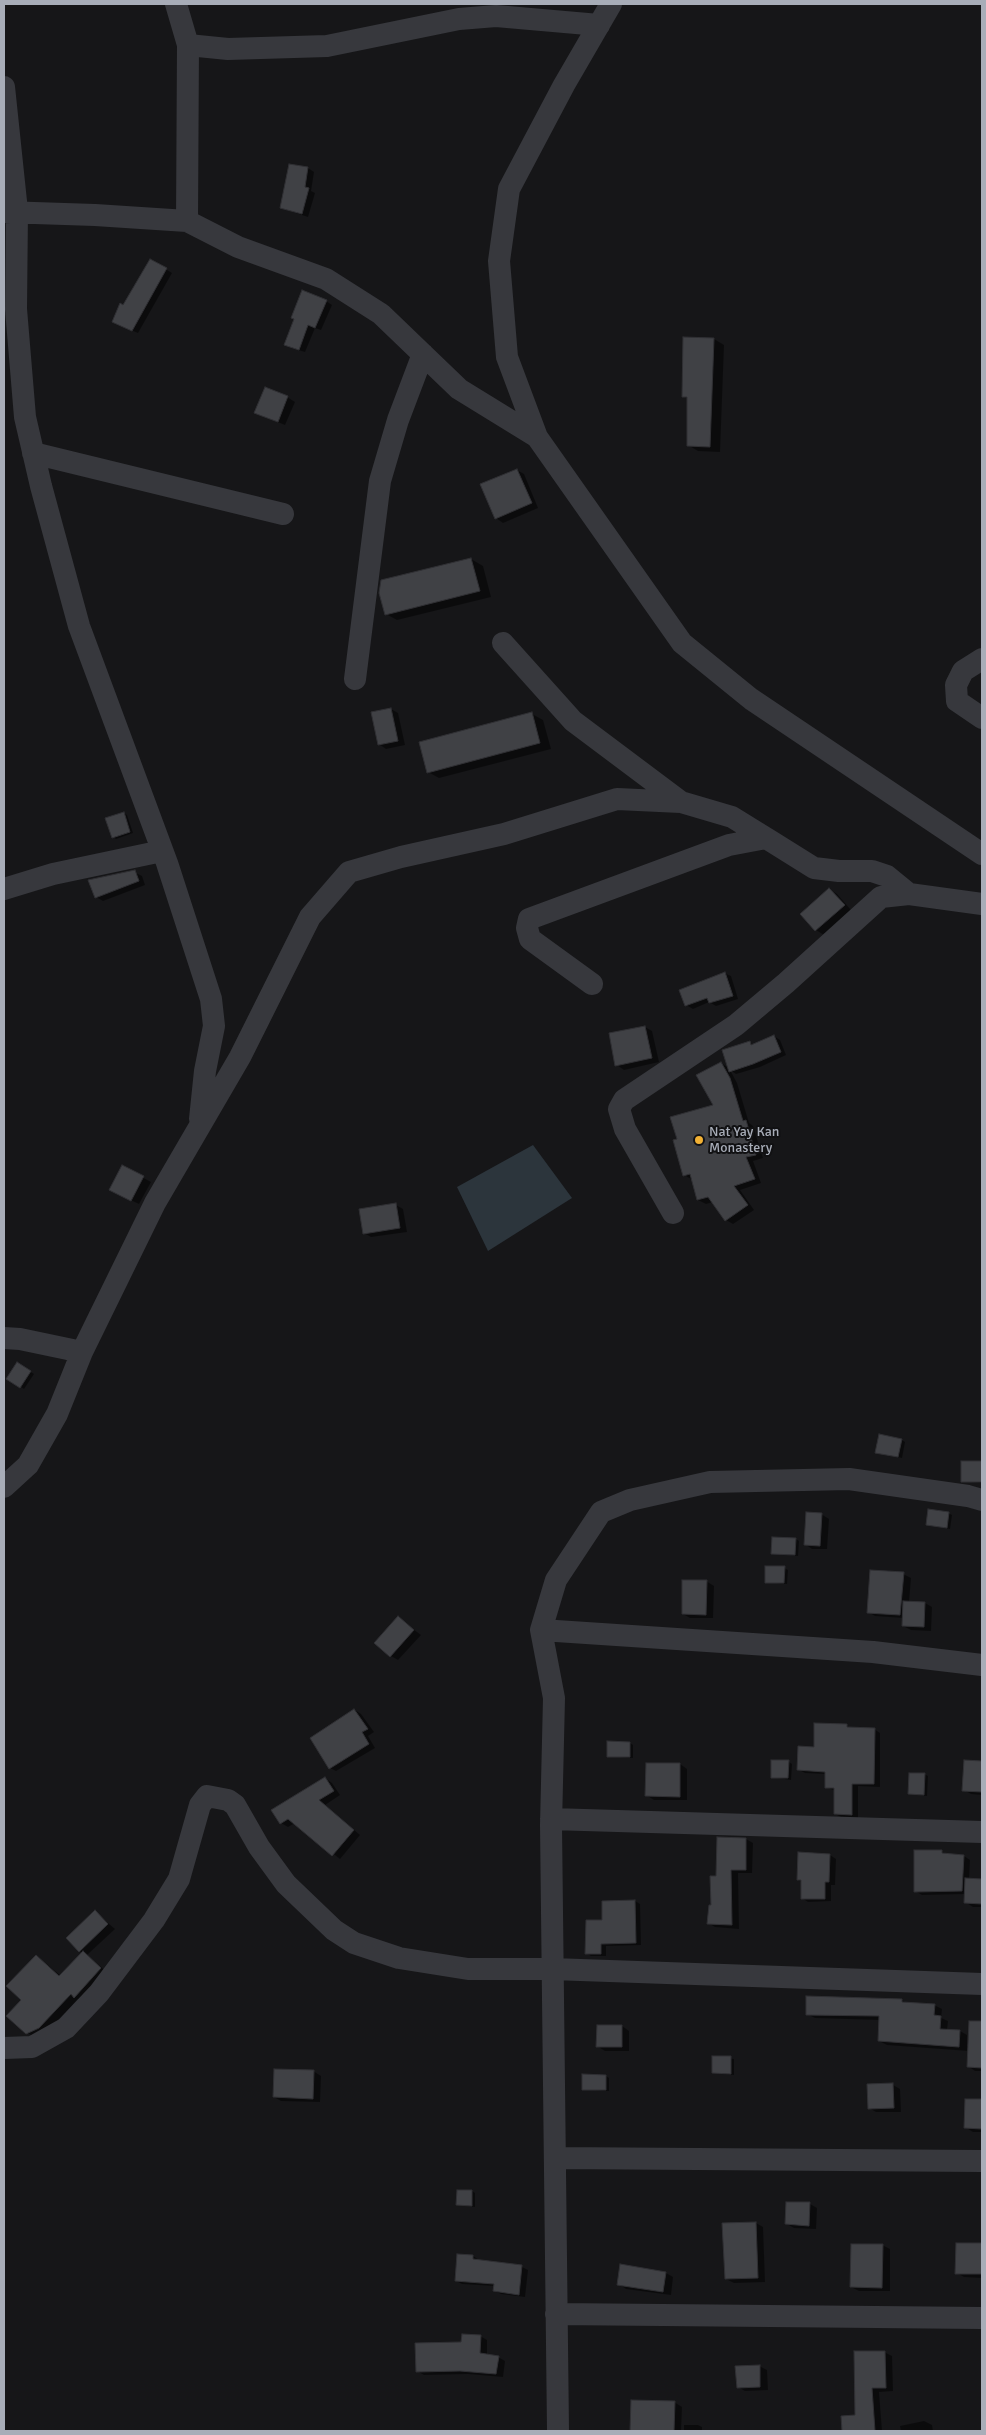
<!DOCTYPE html>
<html>
<head>
<meta charset="utf-8">
<style>
	body { margin:0 }
	#map { position:relative; width:986px; height:2435px; overflow:hidden; background:#161618; font-family:Signika,sans-serif }
	canvas { display:block }
	.frame { position:absolute; inset:0; border:5px solid #a8adb8; pointer-events:none }
</style>
</head>
<body>
<div id="map">
<canvas width="986" height="2435"></canvas>
<div class="frame"></div>
</div>
<script>
const g = document.querySelector('canvas').getContext('2d');
g.lineJoin = 'round';
function fill(path, color) {
  g.fillStyle = color;
  g.fill(path, 'evenodd');
}
function toPath(rows) {
  const path = new Path2D();
  for (const r of rows) {
    path.moveTo(r[0], r[1]);
    for (let i = 2; i < r.length; i += 2) path.lineTo(r[i], r[i + 1]);
  }
  return path;
}
function trace(path, color, width, dash) {
  g.strokeStyle = color;
  g.lineWidth = width;
  g.lineCap = dash ? 'butt' : 'round';
  g.setLineDash(dash || []);
  g.stroke(path);
}
function label(font, color, halo, rows, align = 'center') {
  g.font = font + ' Signika,sans-serif';
  g.lineWidth = 4;
  g.setLineDash([]);
  g.textBaseline = 'middle';
  g.strokeStyle = halo;
  g.fillStyle = color;
  for (const [text, x, y, turn = 0] of rows) {
    g.save();
    g.translate(x, y);
    g.rotate((+turn || 0) * Math.PI / 180);
    g.textAlign = isNaN(turn) ? turn : align;
    if (halo) g.strokeText(text, 0, 0);
    g.fillText(text, 0, 0);
    g.restore();
  }
}
fill(toPath([
	[533,1145,572,1198,488,1251,457,1187]
]), '#2c353c');
fill(toPath([
	[290,166,308,168,314,172,311,191,315,193,308,217,281,208],
	[151,260,172,273,138,333,119,325,123,306],
	[4,297,7,313,4,314],
	[326,301,332,305,321,330,315,328,305,352,292,348,295,319],
	[714,339,724,345,720,452,698,451,688,445,689,399,683,396],
	[287,397,295,402,285,425,256,413],
	[517,470,524,474,538,508,503,523,496,518],
	[471,559,483,566,491,597,397,620,386,614,382,581],
	[391,709,398,713,405,745,386,749,379,744],
	[532,714,543,720,551,749,439,778,428,772],
	[124,813,127,815,133,833,116,839,113,837],
	[134,872,142,876,145,885,103,901,96,897],
	[829,889,837,894,851,910,824,935,816,930,802,914],
	[724,973,731,976,738,999,716,1006,709,1002,693,1009,686,1005],
	[645,1027,652,1031,659,1062,624,1070,617,1065],
	[774,1036,780,1040,786,1055,760,1067,736,1074,730,1070,737,1083,749,1123,753,1126,763,1158,753,1161,761,1183,740,1190,754,1210,733,1224,726,1220,713,1202,706,1204,698,1200,693,1180,684,1175,678,1140,714,1105,721,1063,729,1068,750,1043,754,1045],
	[123,1167,151,1182,139,1204,118,1194],
	[396,1205,403,1209,407,1232,371,1237,364,1233],
	[18,1364,34,1374,24,1389,8,1378],
	[902,1440,905,1442,902,1458,876,1452],
	[982,1462,982,1483,962,1481],
	[948,1513,952,1515,950,1529,927,1524],
	[821,1514,829,1519,827,1549,812,1549,805,1544],
	[796,1539,799,1541,798,1556,772,1553],
	[784,1568,788,1570,787,1584,766,1582],
	[903,1574,911,1578,909,1602,925,1603,932,1607,931,1631,911,1630,903,1626,904,1618,875,1616,868,1612],
	[706,1581,714,1586,713,1618,690,1618,683,1614],
	[398,1618,421,1635,398,1660,391,1656],
	[355,1710,361,1714,374,1732,368,1736,375,1748,336,1771,330,1768],
	[846,1725,853,1729,874,1729,880,1733,880,1787,858,1786,858,1818,841,1817,835,1814,836,1791,826,1787,826,1774,805,1773,799,1770,816,1748],
	[630,1743,633,1745,633,1758,608,1756],
	[965,1761,982,1762,982,1795,971,1794,964,1790],
	[789,1762,792,1764,791,1780,772,1777],
	[680,1764,687,1769,687,1800,654,1800,646,1795],
	[924,1774,928,1776,927,1796,910,1794],
	[325,1778,332,1783,340,1795,325,1805,360,1835,340,1859,295,1823,288,1827,281,1823],
	[718,1838,746,1839,753,1843,752,1873,738,1873,739,1929,715,1927,708,1923,717,1878],
	[941,1851,949,1855,964,1856,970,1860,969,1880,982,1881,982,1907,973,1907,965,1902,966,1894,922,1895,915,1891],
	[830,1855,836,1859,835,1885,831,1885,831,1901,808,1902,802,1898,802,1882,798,1880],
	[635,1901,640,1904,641,1945,606,1946,606,1956,591,1956,586,1953],
	[95,1912,115,1929,87,1955,108,1973,83,2001,78,1999,47,2032,35,2037,27,2033,23,2000,37,1956,61,1976,83,1953,80,1951],
	[902,2000,908,2004,934,2005,942,2009,941,2018,948,2021,947,2030,960,2031,967,2035,967,2046,982,2047,982,2071,975,2071,968,2066,969,2051,887,2045,879,2041,880,2020,815,2018,807,2014],
	[622,2026,629,2031,629,2051,605,2051,597,2046],
	[713,2057,734,2059,734,2075,713,2073],
	[313,2071,321,2076,320,2102,281,2101,274,2097],
	[606,2076,609,2078,609,2091,583,2089],
	[893,2085,900,2089,901,2112,876,2112,869,2108],
	[966,2100,982,2101,982,2132,973,2132,965,2127],
	[472,2191,475,2193,475,2207,458,2205],
	[810,2204,817,2208,816,2229,794,2228,787,2224],
	[756,2223,763,2227,765,2282,734,2283,726,2279],
	[957,2244,982,2244,982,2278,964,2277,957,2273],
	[882,2245,890,2249,890,2291,859,2291,851,2287],
	[473,2256,479,2260,522,2267,528,2270,525,2297,501,2294,495,2291,495,2286,462,2284,456,2281],
	[621,2266,666,2273,673,2277,671,2295,626,2289,619,2284],
	[480,2336,487,2340,487,2355,498,2357,505,2361,503,2377,468,2374,424,2375,417,2371,462,2343],
	[884,2352,892,2356,893,2391,879,2392,882,2431,844,2431,843,2417,856,2416],
	[759,2366,767,2370,768,2390,745,2391,738,2387],
	[674,2402,682,2407,681,2431,631,2430],
	[924,2421,932,2425,933,2431,901,2431,900,2426],
	[684,2425,698,2425,702,2427,702,2431,684,2431]
]), '#0007');
const building = toPath([
	[289,164,308,167,305,187,309,188,302,214,280,208,289,164],
	[150,259,167,268,132,331,112,322,120,303,123,305,150,259],
	[302,290,327,300,315,328,308,325,299,350,284,345,294,319,291,318,302,290],
	[683,337,714,338,710,447,687,446,687,397,682,397,683,337],
	[265,387,288,396,278,422,254,413,265,387],
	[517,469,532,503,495,519,480,484,517,469],
	[471,558,480,591,385,615,379,593,381,580,471,558],
	[391,708,398,741,378,745,371,712,391,708],
	[532,712,540,743,427,773,419,742,532,712],
	[124,812,130,832,112,838,105,818,124,812],
	[135,870,139,881,95,898,88,880,135,870],
	[829,888,845,905,815,931,800,914,829,888],
	[725,972,733,996,709,1003,707,998,685,1006,679,990,725,972],
	[645,1026,652,1058,615,1066,609,1033,645,1026],
	[774,1035,781,1052,753,1064,729,1072,722,1050,750,1041,751,1045,774,1035],
	[721,1062,730,1078,743,1121,746,1120,756,1155,746,1157,755,1179,734,1186,748,1205,725,1221,708,1197,697,1200,690,1174,683,1176,673,1140,677,1139,670,1117,713,1105,696,1075,721,1062],
	[122,1165,144,1176,131,1201,109,1190,122,1165],
	[396,1203,400,1228,363,1234,359,1209,396,1203],
	[17,1362,31,1371,20,1388,6,1379,17,1362],
	[879,1434,902,1439,898,1457,875,1453,879,1434],
	[961,1461,982,1461,982,1482,961,1482,961,1461],
	[928,1509,949,1512,947,1528,926,1525,928,1509],
	[806,1512,822,1513,820,1546,804,1545,806,1512],
	[772,1537,796,1538,795,1555,771,1554,772,1537],
	[765,1566,785,1566,784,1583,765,1583,765,1566],
	[870,1570,904,1572,900,1615,867,1613,870,1570],
	[682,1580,707,1580,706,1615,682,1614,682,1580],
	[903,1601,925,1602,924,1627,902,1626,903,1601],
	[398,1616,414,1630,390,1657,374,1643,398,1616],
	[354,1709,368,1729,362,1732,369,1744,329,1769,310,1738,354,1709],
	[814,1723,847,1724,847,1727,875,1728,874,1784,852,1784,852,1815,834,1814,834,1788,825,1788,825,1772,797,1770,798,1746,814,1747,814,1723],
	[607,1741,630,1742,630,1757,607,1757,607,1741],
	[771,1760,789,1760,788,1778,771,1778,771,1760],
	[964,1760,982,1761,982,1792,962,1791,964,1760],
	[646,1763,680,1763,680,1797,645,1796,646,1763],
	[909,1773,925,1773,924,1795,908,1794,909,1773],
	[325,1777,334,1791,319,1800,354,1830,332,1856,288,1819,280,1824,271,1810,325,1777],
	[717,1837,746,1838,746,1870,731,1870,732,1925,707,1924,709,1905,711,1905,710,1876,716,1876,717,1837],
	[914,1850,942,1850,942,1853,964,1855,962,1891,914,1892,914,1850],
	[798,1852,830,1854,829,1882,825,1882,825,1899,801,1899,801,1880,797,1880,798,1852],
	[965,1878,982,1879,982,1904,964,1903,965,1878],
	[635,1900,636,1943,601,1944,601,1954,585,1954,586,1920,602,1920,602,1901,635,1900],
	[95,1910,108,1924,79,1952,66,1938,95,1910],
	[83,1951,101,1968,74,1998,71,1994,39,2028,26,2034,6,2016,21,2000,6,1986,36,1955,59,1976,83,1951],
	[806,1996,902,1999,902,2002,935,2004,934,2015,941,2016,940,2029,960,2030,959,2047,878,2041,879,2016,806,2015,806,1996],
	[969,2021,982,2021,982,2068,967,2067,969,2021],
	[597,2025,622,2025,622,2047,596,2047,597,2025],
	[712,2056,731,2056,731,2074,712,2073,712,2056],
	[274,2069,314,2070,313,2099,273,2097,274,2069],
	[582,2074,606,2075,606,2090,582,2090,582,2074],
	[893,2083,894,2108,868,2109,867,2084,893,2083],
	[965,2099,982,2099,982,2129,964,2128,965,2099],
	[457,2190,472,2190,472,2206,456,2205,457,2190],
	[786,2202,810,2202,809,2226,785,2224,786,2202],
	[756,2222,758,2278,725,2279,722,2223,756,2222],
	[956,2243,982,2243,982,2274,955,2274,956,2243],
	[851,2244,883,2244,882,2288,850,2287,851,2244],
	[457,2254,473,2255,473,2259,522,2265,519,2295,493,2291,494,2284,455,2281,457,2254],
	[620,2264,666,2272,663,2292,617,2285,620,2264],
	[462,2334,481,2335,480,2353,499,2356,496,2374,460,2371,416,2372,415,2343,461,2342,462,2334],
	[854,2351,885,2351,886,2388,872,2388,875,2431,842,2431,841,2416,855,2415,854,2351],
	[760,2365,760,2387,737,2388,735,2366,760,2365],
	[631,2400,675,2401,674,2431,630,2431,631,2400]
]);
fill(building, '#404145');
trace(building, '#303034', 1);
trace(toPath([
	[176,4,188,45,228,49,327,46,459,19,496,16,599,25],
	[611,4,564,85,509,189,499,261,507,357,537,437,682,643,751,699,982,854],
	[4,87,17,211,16,309,25,417,41,486,79,626,167,863,211,999,214,1026,205,1071,200,1119],
	[4,212,95,215,187,221,238,247,326,279,381,314,459,389,537,437],
	[187,221,188,45],
	[33,453,283,514],
	[503,643,573,721,681,802],
	[982,659,963,671,956,685,957,701,982,718],
	[355,679,380,481,398,420,423,354],
	[4,889,53,874,162,851],
	[592,984,530,939,527,928,529,919,729,845,766,838,814,868,839,871,872,871,887,876,909,894],
	[673,1213,625,1129,619,1109,624,1100,736,1025,786,983,881,897,909,894,982,904],
	[4,1338,20,1339,82,1352],
	[4,1487,28,1465,57,1414,82,1352,155,1203,240,1057,310,917,349,872,401,857,504,834,617,799,681,802,732,817,766,838],
	[541,1630,873,1652,982,1665],
	[551,1819,982,1832],
	[4,2048,32,2047,66,2028,99,1993,154,1920,179,1879,200,1805,207,1796,228,1800,235,1805,259,1847,286,1884,334,1930,354,1943,399,1958,468,1969,552,1969,982,1984],
	[555,2158,982,2161],
	[556,2314,982,2318],
	[558,2431,551,1825,554,1698,541,1630,556,1580,601,1512,630,1500,710,1482,849,1479,968,1496,982,1500]
]), '#37383d', 22);
for (const [x, y, r, color] of [
	[699,1140,5,"#f2b134"]
]) {
  const dot = new Path2D();
  dot.arc(x, y, r, 0, 2 * Math.PI);
  g.fillStyle = color;
  g.fill(dot);
  trace(dot, '#111113', 2);
}
label('14px', '#a8adb8', '#111113', [
	["Nat Yay Kan",709,1132],
	["Monastery",709,1148]
], 'left');
</script>
</body>
</html>
